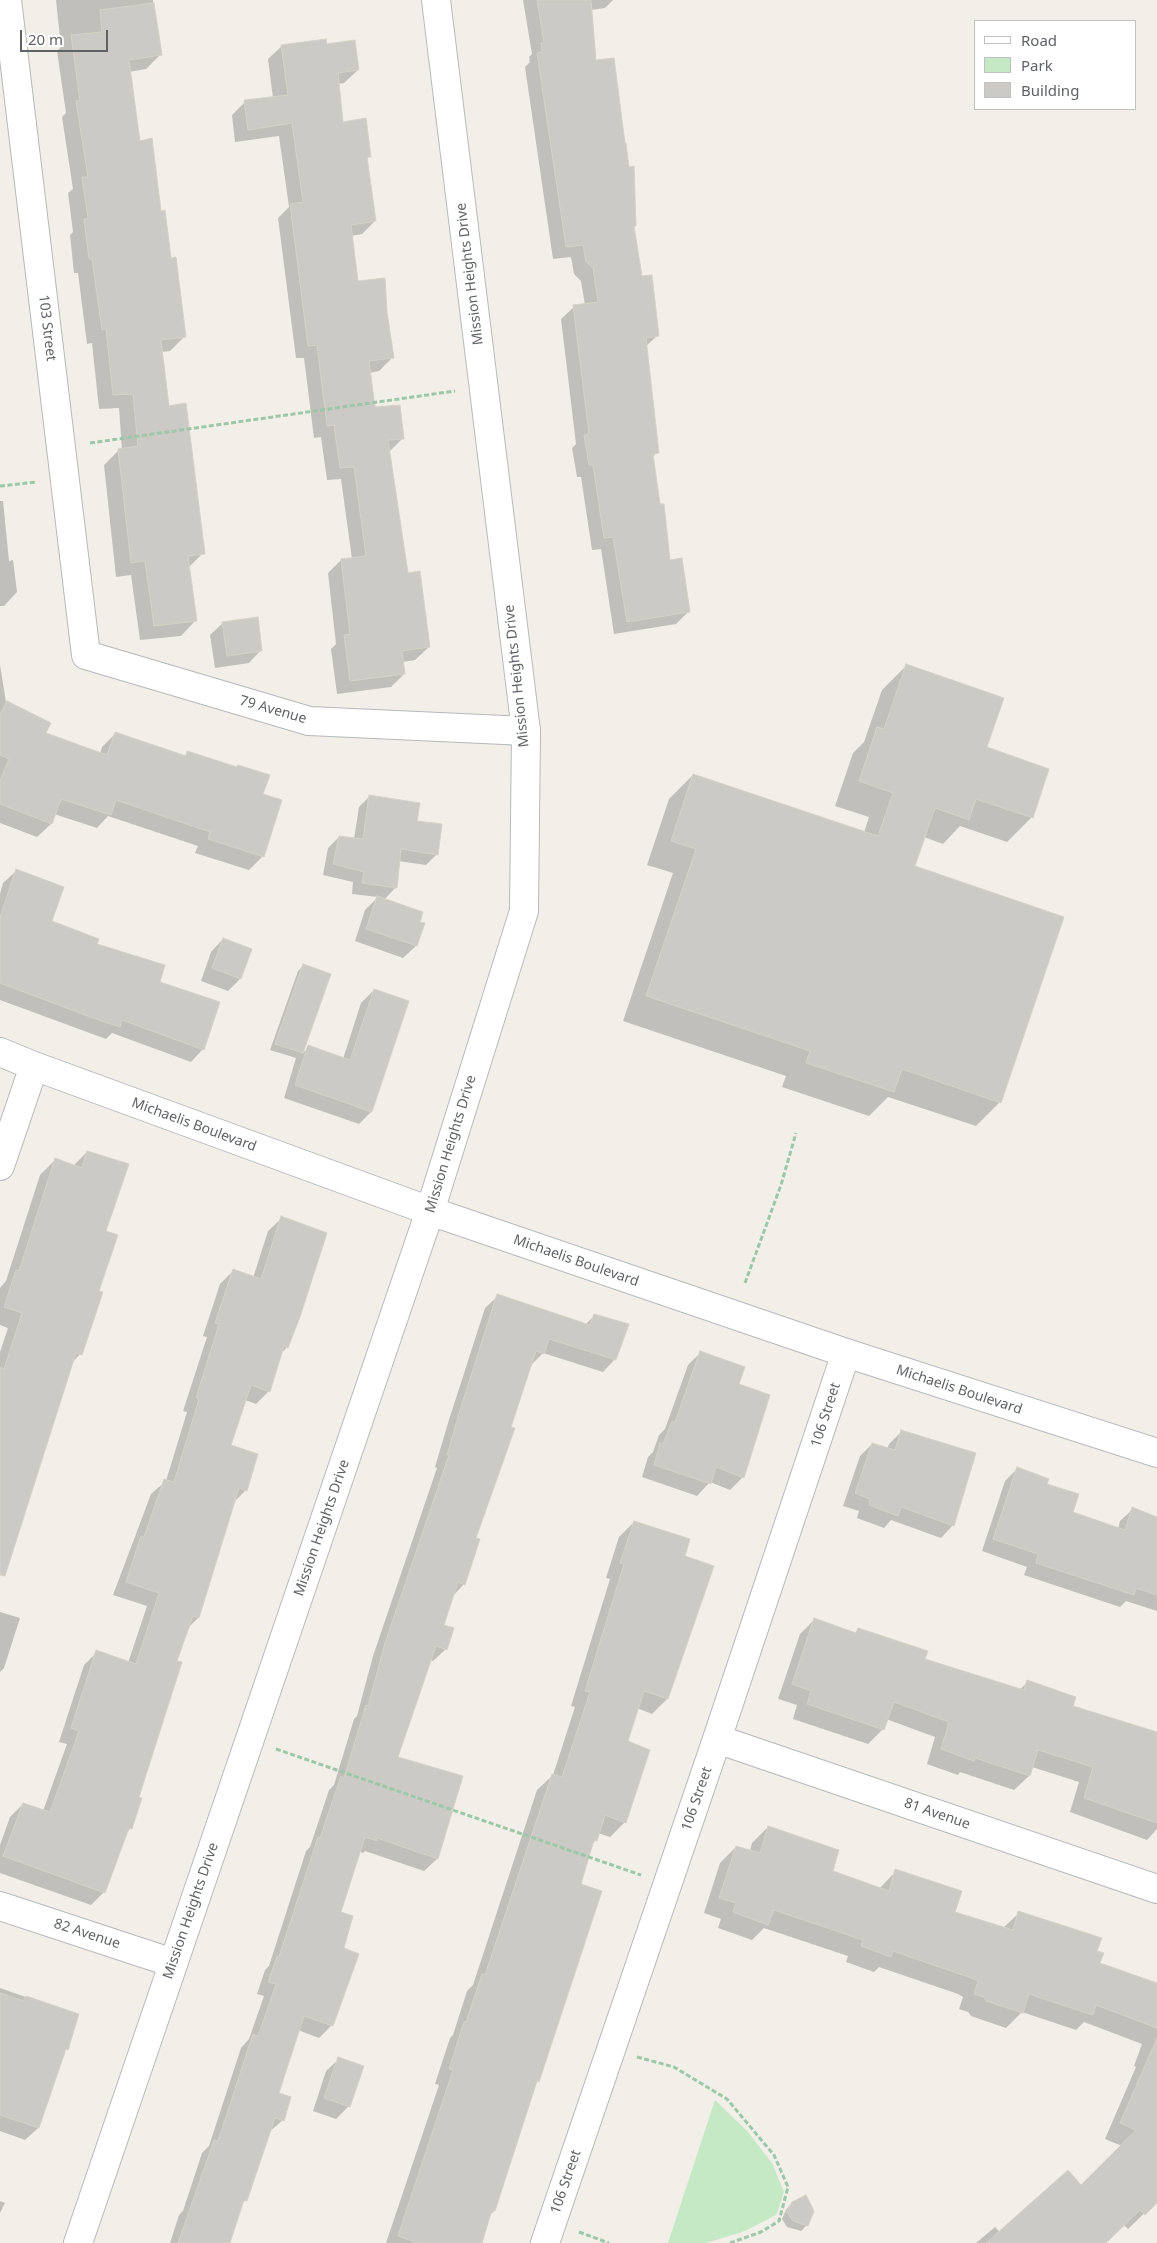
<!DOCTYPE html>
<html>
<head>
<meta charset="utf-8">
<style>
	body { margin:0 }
	#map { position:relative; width:1157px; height:2243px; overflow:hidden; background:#f1efe8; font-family:"Noto Sans",sans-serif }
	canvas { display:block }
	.legend { position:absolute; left:974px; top:20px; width:162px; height:90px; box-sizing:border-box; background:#fff; border:1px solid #bfc1c3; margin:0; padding:6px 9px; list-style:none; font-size:15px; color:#5f6368 }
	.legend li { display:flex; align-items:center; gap:10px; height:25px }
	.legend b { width:25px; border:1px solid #bfc1c3 }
	.scale { position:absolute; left:20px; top:30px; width:88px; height:22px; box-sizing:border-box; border:2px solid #5f6368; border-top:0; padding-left:6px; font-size:15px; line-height:18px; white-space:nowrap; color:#5f6368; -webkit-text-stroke:4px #fff; paint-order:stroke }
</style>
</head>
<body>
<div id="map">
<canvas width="1157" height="2243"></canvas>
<ul class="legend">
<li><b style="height:6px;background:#fff"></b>Road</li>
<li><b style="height:14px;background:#c5e8c5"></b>Park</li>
<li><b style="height:14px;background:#cccac5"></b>Building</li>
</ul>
<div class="scale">20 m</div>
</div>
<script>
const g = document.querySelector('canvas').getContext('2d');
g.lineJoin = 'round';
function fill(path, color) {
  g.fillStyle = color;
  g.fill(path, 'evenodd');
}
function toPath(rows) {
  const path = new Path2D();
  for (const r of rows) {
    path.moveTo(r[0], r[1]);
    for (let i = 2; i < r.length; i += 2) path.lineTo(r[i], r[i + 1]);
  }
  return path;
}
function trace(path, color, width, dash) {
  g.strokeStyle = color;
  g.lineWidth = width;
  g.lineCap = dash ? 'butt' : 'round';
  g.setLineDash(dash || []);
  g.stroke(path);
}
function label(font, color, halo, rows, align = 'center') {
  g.font = font + ' "Noto Sans",sans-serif';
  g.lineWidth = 4;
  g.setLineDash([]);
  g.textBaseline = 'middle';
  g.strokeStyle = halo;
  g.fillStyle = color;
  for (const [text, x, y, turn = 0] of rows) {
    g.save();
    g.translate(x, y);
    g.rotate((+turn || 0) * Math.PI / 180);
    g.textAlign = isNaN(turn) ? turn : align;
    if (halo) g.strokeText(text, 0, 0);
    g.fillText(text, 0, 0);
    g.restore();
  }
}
fill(toPath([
	[715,2100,748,2132,772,2163,784,2192,779,2207,776,2215,745,2231,706,2243,668,2243]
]), '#c5e8c5');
fill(toPath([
	[56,0,153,0,161,54,146,69,129,72,139,142,160,212,185,336,170,351,161,352,168,407,203,553,188,568,195,621,181,636,140,640,131,575,116,577,104,465,119,450,122,450,119,408,99,409,92,343,87,344,78,273,74,273,70,235,73,232,68,193,73,189,62,117,66,113,57,51,61,47],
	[523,0,613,0,605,8,591,10,595,61,635,225,633,227,641,278,658,335,646,346,657,452,652,458,669,562,689,611,676,624,614,634,601,549,592,550,581,477,577,477,572,448,576,444,561,319,574,307,585,305,581,281,574,274,571,257,553,259,525,67,530,62,529,57,532,54],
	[326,45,358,70,344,83,338,84,342,123,370,156,366,160,375,221,362,234,351,236,357,282,386,312,392,358,379,371,369,373,374,409,403,438,389,452,407,574,429,647,415,660,402,662,404,674,391,687,337,694,331,649,336,644,328,573,341,560,352,559,341,479,327,480,321,437,314,438,304,358,296,358,278,218,289,207,279,136,235,142,232,115,245,102,273,98,268,59,282,46],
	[0,501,3,501,9,561,13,560,17,592,4,606,0,606],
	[223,623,261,650,249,663,215,668,210,635],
	[0,665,6,702,49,723,44,734,100,754,102,747,115,734,184,757,188,753,236,768,238,766,262,795,263,856,249,870,195,853,198,846,108,816,97,828,54,814,51,824,37,837,0,823],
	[906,666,986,748,1032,817,1007,842,960,826,943,844,924,837,913,867,1000,1102,976,1126,888,1097,869,1116,782,1087,786,1076,623,1021,673,873,647,865,669,799,693,775,864,833,869,817,835,806,853,753,864,742,882,690],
	[370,796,416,822,437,854,426,865,398,861,396,887,384,900,416,946,403,958,355,941,365,910,378,897,352,894,353,882,323,875,328,848,339,837,354,839,359,807],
	[16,871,50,922,95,944,158,983,203,1049,191,1062,112,1033,106,1039,0,1000,0,894,3,883],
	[223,939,251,949,240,979,228,991,201,981,211,952],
	[304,965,329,975,302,1054,309,1047,343,1059,361,1003,374,990,371,1112,359,1124,284,1098,296,1058,270,1050,298,971],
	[87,1152,104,1232,98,1292,101,1293,80,1354,71,1364,0,1558,0,1352,8,1328,0,1325,0,1288,6,1281,40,1175,55,1160,73,1166],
	[282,1218,287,1347,281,1354,269,1391,256,1404,245,1400,230,1446,246,1490,234,1502,198,1618,187,1629,175,1661,131,1828,125,1834,104,1892,91,1905,0,1873,0,1845,10,1817,23,1804,43,1811,67,1744,59,1742,84,1665,97,1652,128,1663,147,1606,113,1595,151,1494,166,1481,187,1412,183,1411,207,1337,203,1336,220,1284,233,1271,253,1278,268,1231],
	[498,1296,585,1325,595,1315,615,1359,603,1372,543,1353,531,1365,474,1539,464,1584,452,1597,442,1625,446,1649,433,1661,430,1660,397,1758,445,1837,437,1859,424,1871,365,1851,363,1853,359,1851,340,1913,342,1949,332,2025,319,2038,298,2030,277,2094,283,2120,269,2132,246,2200,238,2208,224,2243,170,2243,179,2215,183,2211,202,2153,209,2146,241,2048,249,2039,264,1996,257,1994,265,1970,269,1966,306,1851,310,1847,329,1790,334,1785,354,1719,357,1716,373,1656,437,1468,435,1467,448,1423,485,1308],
	[700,1353,738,1385,743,1477,730,1490,710,1482,697,1496,642,1477,648,1457,653,1452,659,1435,665,1429,688,1365],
	[901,1432,953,1525,941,1538,891,1520,884,1528,857,1518,859,1511,843,1506,860,1456,872,1444,887,1449,889,1444],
	[1017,1469,1045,1484,1071,1513,1118,1529,1120,1521,1133,1509,1157,1517,1157,1611,1126,1601,1120,1607,1024,1575,1027,1567,982,1551,1005,1481],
	[634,1522,683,1556,712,1566,667,1699,652,1714,637,1708,626,1742,625,1822,610,1837,598,1833,596,1840,591,1845,580,1885,600,1891,494,2211,489,2216,481,2243,386,2243,439,2085,435,2084,450,2038,453,2035,467,1991,473,1985,537,1790,553,1775,575,1707,571,1706,610,1579,606,1578,619,1537],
	[0,1612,20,1618,4,1668,0,1672],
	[814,1620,855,1634,858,1630,923,1659,1019,1690,1028,1682,1071,1707,1157,1734,1157,1829,1147,1840,1070,1812,1079,1782,1032,1767,1029,1776,1014,1790,960,1772,958,1775,927,1764,935,1737,886,1719,883,1729,868,1744,793,1719,797,1705,778,1699,800,1634],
	[768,1827,831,1872,879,1889,896,1871,953,1913,1003,1928,1019,1913,1096,1951,1098,1964,1157,1984,1157,2201,1128,2229,1124,2225,1105,2243,976,2243,995,2227,1000,2232,1081,2187,1122,2146,1105,2139,1136,2067,1134,2066,1142,2044,1084,2022,1076,2030,1022,2012,1006,2028,971,2016,968,2012,959,2009,963,1997,958,1994,879,1967,874,1972,846,1962,848,1956,764,1928,752,1940,718,1928,721,1919,704,1913,720,1863,736,1847,750,1851,752,1843],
	[0,1988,77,2015,67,2049,63,2053,38,2128,25,2140,0,2131],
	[339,2059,349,2106,336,2119,313,2111,326,2071],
	[0,2201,5,2203,0,2213],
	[792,2203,807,2225,801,2231,787,2227,782,2219,786,2210]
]), '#0003');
const building = toPath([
	[537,0,591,0,596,60,614,58,625,143,626,143,629,167,634,166,636,226,634,226,642,276,652,275,659,336,646,338,659,453,653,454,660,504,664,504,670,560,682,558,690,612,627,622,613,537,604,538,593,465,589,465,584,435,589,434,573,305,598,302,593,268,586,262,583,245,566,247,537,53,542,52,541,43,544,43,537,0],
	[154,3,162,55,129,60,140,141,152,138,161,211,165,210,171,258,176,257,186,337,161,340,169,406,186,403,205,554,188,556,197,621,154,626,145,561,131,563,118,449,138,446,133,394,113,395,106,329,102,330,92,259,89,259,84,219,88,219,82,177,88,177,76,101,80,101,71,35,102,32,100,10,154,3],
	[326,39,327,44,355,40,359,70,338,73,343,122,366,118,371,157,367,157,376,221,351,225,358,281,385,278,387,312,394,358,369,361,375,407,400,405,404,439,388,440,408,573,420,571,430,647,402,651,405,674,350,681,344,635,350,634,341,559,366,556,354,467,340,468,334,425,327,426,317,345,308,346,290,204,303,202,292,123,248,130,244,100,288,95,281,45,326,39],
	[258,617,262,651,227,656,222,622,258,617],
	[906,664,1004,698,987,747,1049,769,1033,818,976,799,969,820,935,808,915,866,1064,917,1001,1103,902,1069,894,1092,806,1063,810,1051,646,996,696,849,671,841,693,774,878,836,893,793,859,781,877,727,884,729,906,664],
	[7,701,51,723,46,733,107,755,115,732,186,756,187,751,237,767,238,765,270,775,263,794,282,800,264,857,208,839,210,832,116,800,111,815,61,799,52,824,0,804,0,781,9,759,0,755,0,715,7,701],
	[369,795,420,803,417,821,442,824,438,855,401,849,397,888,362,883,364,872,333,864,339,836,363,839,369,795],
	[16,869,64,887,52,921,99,939,97,944,165,965,160,982,220,1002,204,1050,122,1020,120,1027,93,1018,0,983,0,917,16,869],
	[377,896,423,912,420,922,425,923,417,946,366,929,377,896],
	[223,938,252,949,241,979,212,968,223,938],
	[303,964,331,974,303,1053,275,1044,303,964],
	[374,989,409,1001,372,1112,295,1085,308,1045,350,1060,374,989],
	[87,1151,129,1164,106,1231,118,1235,99,1291,103,1292,82,1355,76,1353,5,1576,0,1575,0,1367,4,1369,22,1313,4,1307,16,1270,19,1271,55,1158,82,1168,87,1151],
	[281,1216,327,1233,300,1317,288,1348,284,1346,270,1392,251,1385,231,1445,258,1454,247,1491,239,1488,199,1618,193,1616,177,1661,182,1662,139,1797,142,1798,132,1829,129,1828,105,1893,3,1856,23,1803,50,1812,79,1731,71,1728,96,1650,136,1664,159,1593,126,1582,141,1536,144,1537,164,1479,174,1482,199,1399,196,1398,219,1324,215,1323,233,1269,261,1279,281,1216],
	[497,1294,590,1325,594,1314,629,1324,616,1360,549,1339,544,1354,536,1351,511,1427,515,1428,476,1538,480,1539,465,1585,458,1582,444,1625,454,1628,447,1650,436,1646,398,1757,463,1776,438,1859,377,1838,377,1841,365,1837,341,1912,353,1916,344,1948,359,1954,333,2026,304,2016,279,2093,291,2097,284,2121,275,2118,247,2201,244,2200,230,2243,178,2243,214,2140,218,2141,253,2034,258,2036,276,1984,268,1982,277,1956,279,1957,318,1837,320,1838,341,1776,344,1778,366,1705,368,1706,385,1643,449,1455,447,1455,460,1410,497,1294],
	[700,1351,745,1367,739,1384,770,1395,744,1478,716,1467,711,1484,654,1465,660,1443,663,1444,672,1421,675,1422,700,1351],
	[901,1430,976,1453,954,1526,901,1507,898,1516,869,1505,870,1499,855,1493,872,1443,895,1450,901,1430],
	[1017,1467,1049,1479,1047,1484,1079,1494,1073,1512,1125,1530,1132,1507,1157,1517,1157,1595,1136,1588,1134,1595,1036,1563,1038,1554,993,1539,1017,1467],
	[634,1521,690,1539,685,1556,714,1566,668,1699,644,1691,628,1741,650,1750,626,1823,605,1815,597,1841,594,1840,581,1884,602,1891,539,2082,537,2081,495,2211,492,2210,482,2243,418,2243,398,2236,453,2070,449,2069,464,2022,466,2022,482,1974,485,1975,552,1774,562,1777,590,1692,585,1691,624,1564,620,1563,634,1521],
	[814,1618,856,1633,858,1628,928,1651,925,1659,1024,1690,1027,1680,1076,1697,1073,1706,1157,1732,1157,1823,1084,1798,1093,1767,1038,1750,1030,1776,975,1758,974,1761,941,1749,949,1722,894,1702,884,1730,807,1704,811,1691,792,1684,814,1618],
	[768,1826,839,1850,833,1871,889,1891,895,1869,962,1891,955,1912,1013,1930,1018,1911,1102,1938,1097,1951,1104,1953,1100,1963,1157,1983,1157,2028,1096,2005,1093,2015,1029,1994,1023,2013,986,2001,984,1997,974,1994,978,1981,974,1979,893,1951,891,1957,861,1946,863,1940,774,1910,768,1925,733,1912,736,1903,719,1898,736,1846,760,1853,768,1826],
	[0,1993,24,2001,26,1996,79,2014,68,2050,66,2049,39,2128,0,2115,0,1993],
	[1157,2038,1157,2203,1145,2215,1140,2210,1106,2243,986,2243,1068,2170,1081,2185,1136,2130,1120,2123,1157,2038],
	[338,2057,364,2066,350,2107,324,2098,338,2057],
	[806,2195,814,2211,808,2226,793,2221,787,2212,792,2202,806,2195]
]);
fill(building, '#cccac5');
trace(building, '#d6d1c6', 1);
const street = toPath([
	[7,0,86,655,309,721,526,731],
	[0,1052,34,1066,430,1211],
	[0,1166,34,1066],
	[717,1739,1157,1889],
	[0,1906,173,1963],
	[545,2243,717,1739,846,1353]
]);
const secondary = toPath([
	[430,1211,846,1353,1157,1453],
	[78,2243,430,1211,524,911,526,731,436,0]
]);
trace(street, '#b5b8bc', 30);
trace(secondary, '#b6babf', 30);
trace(toPath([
	[90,443,455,391],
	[0,486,37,482],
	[745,1283,781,1185,796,1133],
	[276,1749,641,1875],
	[637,2057,674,2067,727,2099,774,2155,788,2187,779,2221,761,2232,730,2243],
	[579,2232,609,2243]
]), '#9cc7a9', 3, [5, 2.5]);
trace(street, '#fff', 28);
trace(secondary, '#fff', 28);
label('14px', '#5f6368', '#fff', [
	["Mission Heights Drive",470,274,-97],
	["103 Street",47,328,83],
	["Mission Heights Drive",517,676,-96],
	["79 Avenue",273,710,16],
	["Michaelis Boulevard",194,1125,20],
	["Mission Heights Drive",451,1144,-73],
	["Michaelis Boulevard",576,1261,19],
	["Michaelis Boulevard",959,1390,18],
	["106 Street",826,1415,-72],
	["Mission Heights Drive",322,1528,-71],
	["106 Street",697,1799,-71],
	["81 Avenue",937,1814,19],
	["Mission Heights Drive",191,1911,-71],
	["82 Avenue",87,1934,18],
	["106 Street",566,2182,-71]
]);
</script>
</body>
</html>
